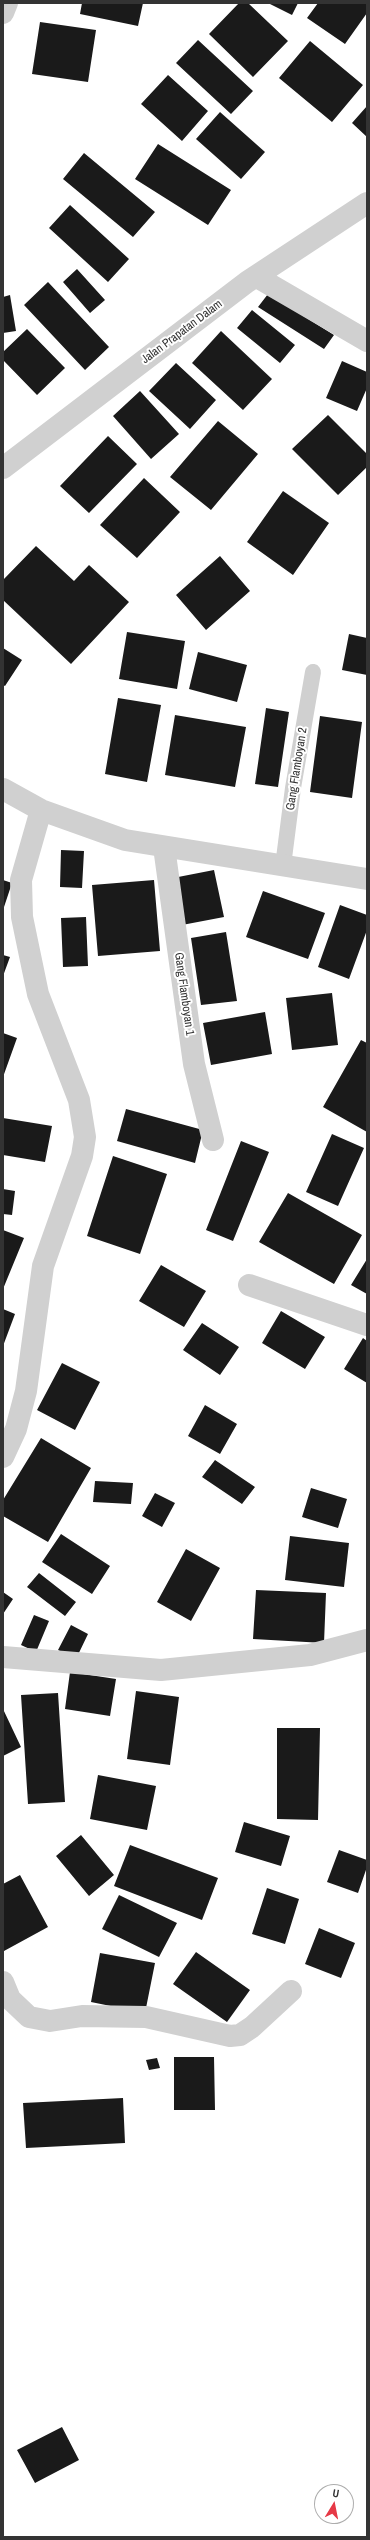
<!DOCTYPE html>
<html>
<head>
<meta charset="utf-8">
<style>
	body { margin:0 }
	#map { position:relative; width:370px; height:2540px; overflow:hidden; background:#fff; font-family:"Archivo Narrow",sans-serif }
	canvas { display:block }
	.frame { position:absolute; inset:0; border:4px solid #333; pointer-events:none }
	.north { position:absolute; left:314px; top:2484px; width:40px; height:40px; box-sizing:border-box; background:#fff; border:1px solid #adadad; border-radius:50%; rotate:10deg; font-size:11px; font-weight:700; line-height:16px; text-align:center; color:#333 }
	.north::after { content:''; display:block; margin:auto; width:14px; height:18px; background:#e63946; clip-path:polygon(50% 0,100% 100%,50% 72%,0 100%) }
</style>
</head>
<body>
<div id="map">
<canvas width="370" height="2540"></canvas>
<div class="frame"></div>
<div class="north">U</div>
</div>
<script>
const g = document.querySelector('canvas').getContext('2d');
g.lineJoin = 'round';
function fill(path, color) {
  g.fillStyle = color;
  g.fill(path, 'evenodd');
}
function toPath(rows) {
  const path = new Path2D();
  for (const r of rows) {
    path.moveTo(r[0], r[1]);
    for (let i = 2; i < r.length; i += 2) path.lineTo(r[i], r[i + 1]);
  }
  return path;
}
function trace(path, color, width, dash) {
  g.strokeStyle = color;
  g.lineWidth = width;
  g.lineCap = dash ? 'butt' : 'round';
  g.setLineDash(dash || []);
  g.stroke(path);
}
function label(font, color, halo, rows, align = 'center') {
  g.font = font + ' "Archivo Narrow",sans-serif';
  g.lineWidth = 4;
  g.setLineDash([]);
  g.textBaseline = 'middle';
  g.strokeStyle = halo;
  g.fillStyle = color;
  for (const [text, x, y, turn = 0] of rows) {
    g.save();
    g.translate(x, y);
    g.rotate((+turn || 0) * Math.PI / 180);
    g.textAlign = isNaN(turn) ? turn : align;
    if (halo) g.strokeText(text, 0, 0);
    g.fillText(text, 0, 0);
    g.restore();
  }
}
fill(toPath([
	[82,3,143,3,138,26,80,14],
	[239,3,248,3,288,41,253,77,209,34],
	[268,3,298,3,292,15],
	[318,3,367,3,367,13,345,44,307,18],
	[40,22,96,30,88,82,32,74],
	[198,40,253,91,231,114,176,63],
	[310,41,363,85,332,122,279,78],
	[168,75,208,111,182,141,141,104],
	[367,106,367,137,352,123],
	[220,112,265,152,241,179,196,139],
	[158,144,231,190,208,225,135,179],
	[84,153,155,212,133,237,63,179],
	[70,205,129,259,108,282,49,228],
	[77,269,105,300,90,313,63,282],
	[48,282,109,347,85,370,24,305],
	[268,294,334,335,324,349,258,307],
	[10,295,16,331,3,333,3,297],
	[252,310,295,345,280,363,237,328],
	[27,329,65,368,37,395,3,360,3,352],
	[221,331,272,379,243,410,192,363],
	[342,361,367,372,367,388,357,411,326,398],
	[176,363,216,400,190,429,149,391],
	[140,391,179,434,151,459,113,416],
	[328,415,367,454,367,467,338,495,292,449],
	[218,421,258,454,211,510,170,477],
	[108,436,137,464,89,513,60,486],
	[144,478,180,512,137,558,100,525],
	[283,491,329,523,293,575,247,542],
	[36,546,74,581,89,565,129,602,71,664,3,600,3,580],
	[220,556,250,591,206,630,176,595],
	[127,632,185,641,177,689,119,679],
	[349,634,367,638,367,675,342,670],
	[3,648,22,660,5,686,3,685],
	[198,652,247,665,237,702,189,689],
	[118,698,161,705,147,782,105,774],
	[266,708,289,712,278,787,255,784],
	[175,715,246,727,235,787,165,775],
	[320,716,362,722,352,798,310,792],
	[61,850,84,851,82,888,60,887],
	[214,870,224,917,182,925,173,878],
	[3,880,12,883,3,910],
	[154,880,160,951,98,956,92,885],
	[263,891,325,913,308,959,246,937],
	[340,905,367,915,367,930,349,979,318,967],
	[86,917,88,966,63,967,61,918],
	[226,932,237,1001,201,1005,191,938],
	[3,955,10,957,3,976],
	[332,993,338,1045,292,1050,286,998],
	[265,1012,272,1054,211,1065,203,1023],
	[3,1033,17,1038,3,1077],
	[361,1040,367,1043,367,1132,323,1107],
	[126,1109,203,1130,195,1163,117,1141],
	[3,1118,52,1126,45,1162,3,1155],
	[332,1134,364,1148,338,1206,306,1192],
	[241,1141,269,1152,233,1241,206,1230],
	[113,1156,167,1174,140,1254,87,1236],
	[3,1189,15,1191,12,1215,3,1214],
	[288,1193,362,1235,334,1284,259,1242],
	[3,1230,24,1238,3,1289],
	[367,1259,367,1294,351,1285],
	[161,1265,206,1291,184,1327,139,1301],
	[3,1309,15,1314,3,1346],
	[281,1311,325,1337,305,1369,262,1343],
	[202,1323,239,1347,220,1375,183,1350],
	[363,1338,367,1341,367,1383,344,1369],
	[62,1363,100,1382,75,1430,37,1410],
	[205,1405,237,1424,220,1454,188,1436],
	[41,1438,91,1468,48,1542,3,1516,3,1500],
	[215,1460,255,1487,242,1504,202,1477],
	[95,1481,133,1483,131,1504,93,1502],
	[311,1488,347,1499,338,1528,302,1517],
	[155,1493,175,1503,162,1527,142,1516],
	[61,1534,110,1566,92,1594,42,1562],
	[290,1536,349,1543,344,1587,285,1580],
	[186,1549,220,1568,191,1621,157,1602],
	[39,1573,76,1602,65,1616,27,1587],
	[256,1590,326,1593,324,1643,253,1639],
	[3,1592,13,1599,3,1614],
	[34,1615,49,1621,36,1652,21,1645],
	[71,1625,88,1634,76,1659,58,1650],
	[70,1672,116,1679,110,1716,65,1709],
	[136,1691,179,1697,170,1765,127,1759],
	[58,1693,65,1802,28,1804,21,1695],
	[3,1709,21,1747,3,1756],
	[277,1728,320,1728,318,1820,277,1819],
	[98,1775,156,1786,147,1830,90,1819],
	[244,1822,290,1836,281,1866,235,1852],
	[81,1835,114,1875,89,1896,56,1856],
	[130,1845,218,1878,202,1920,114,1886],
	[339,1850,367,1860,367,1867,358,1893,327,1882],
	[20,1875,48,1927,4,1951,3,1884],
	[267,1888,299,1899,285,1944,252,1934],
	[119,1895,177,1923,159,1957,102,1929],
	[319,1928,355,1943,341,1978,305,1964],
	[196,1952,250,1990,227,2022,173,1984],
	[100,1953,155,1963,145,2013,91,2002],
	[174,2057,214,2057,215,2110,174,2110],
	[157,2058,160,2068,149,2070,146,2060],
	[123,2098,125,2143,26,2148,23,2103],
	[62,2427,79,2460,35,2483,17,2450]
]), '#1a1a1a');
trace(toPath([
	[283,866,293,788,313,672]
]), '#d0d0d0', 16);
trace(toPath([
	[3,13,7,3],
	[257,277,367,341],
	[3,468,247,282,367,203],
	[3,789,41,810,125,840,367,879],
	[164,847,194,1064,213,1140],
	[249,1285,367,1325],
	[3,1457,16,1429,26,1391,43,1266,82,1156,85,1137,79,1100,38,994,22,917,21,880,41,810],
	[3,1657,161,1670,310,1655,367,1640],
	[3,1982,10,1999,29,2017,50,2021,82,2016,146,2017,230,2036,240,2035,252,2027,291,1991]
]), '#d0d0d0', 22);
label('12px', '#333', '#fff', [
	["Jalan Prapatan Dalam",182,332,-37],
	["Gang Flamboyan 2",297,769,-81],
	["Gang Flamboyan 1",184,994,82]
]);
</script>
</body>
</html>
